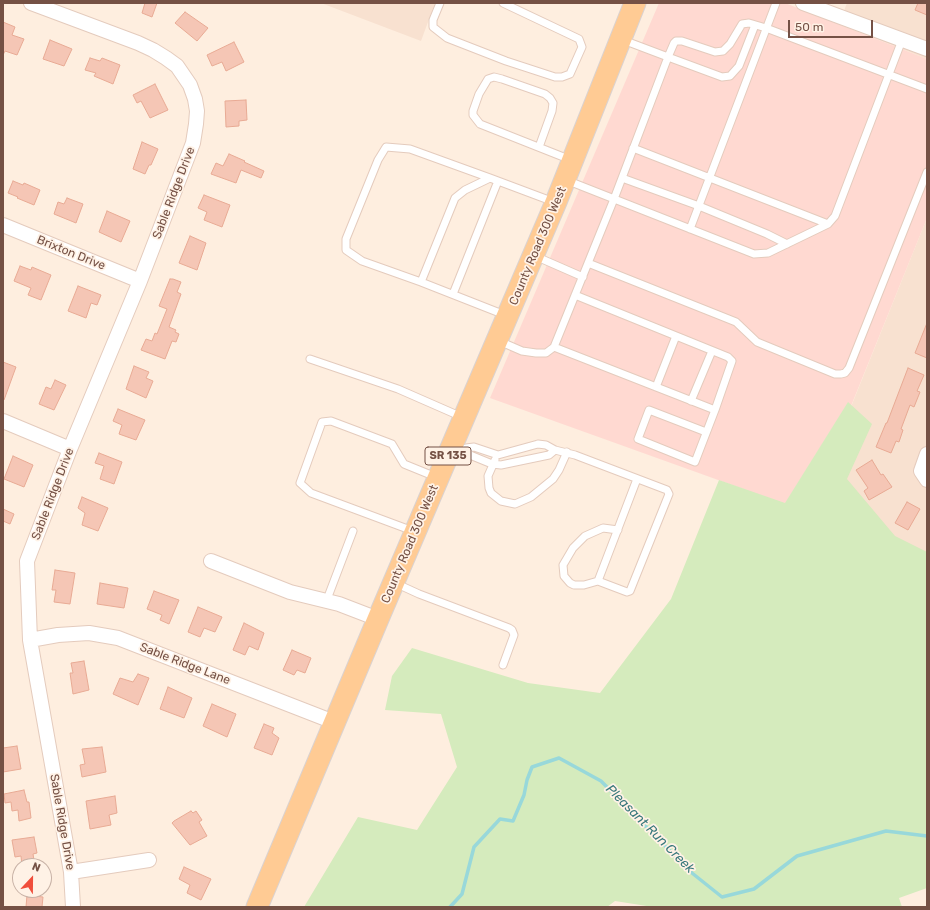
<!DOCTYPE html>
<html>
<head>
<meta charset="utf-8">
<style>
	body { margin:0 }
	#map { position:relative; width:930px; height:910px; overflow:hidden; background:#feeedf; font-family:Rubik,sans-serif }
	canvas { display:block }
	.frame { position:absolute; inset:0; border:4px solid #755145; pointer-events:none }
	.north { position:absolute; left:12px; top:858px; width:40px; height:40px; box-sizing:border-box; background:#fff2e6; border:1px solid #c8b2a6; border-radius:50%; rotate:22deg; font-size:11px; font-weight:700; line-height:16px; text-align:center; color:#755145 }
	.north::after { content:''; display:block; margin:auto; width:14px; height:18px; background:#f04e3b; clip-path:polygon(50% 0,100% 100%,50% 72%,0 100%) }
	.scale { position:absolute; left:788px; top:20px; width:85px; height:18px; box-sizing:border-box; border:2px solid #755145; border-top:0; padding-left:5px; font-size:12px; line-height:14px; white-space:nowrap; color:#755145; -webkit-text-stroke:3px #fff2e6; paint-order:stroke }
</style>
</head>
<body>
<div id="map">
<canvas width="930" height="910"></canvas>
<div class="frame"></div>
<div class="north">N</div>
<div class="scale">50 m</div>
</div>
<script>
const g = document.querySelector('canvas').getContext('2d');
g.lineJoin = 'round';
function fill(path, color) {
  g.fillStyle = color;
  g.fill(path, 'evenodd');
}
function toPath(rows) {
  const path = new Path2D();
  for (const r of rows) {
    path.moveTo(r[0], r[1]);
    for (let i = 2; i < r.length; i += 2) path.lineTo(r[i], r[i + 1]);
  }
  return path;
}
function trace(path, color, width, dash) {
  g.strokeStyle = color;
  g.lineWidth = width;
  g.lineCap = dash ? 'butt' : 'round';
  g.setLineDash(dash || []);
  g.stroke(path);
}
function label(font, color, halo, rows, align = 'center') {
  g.font = font + ' Rubik,sans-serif';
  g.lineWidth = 3.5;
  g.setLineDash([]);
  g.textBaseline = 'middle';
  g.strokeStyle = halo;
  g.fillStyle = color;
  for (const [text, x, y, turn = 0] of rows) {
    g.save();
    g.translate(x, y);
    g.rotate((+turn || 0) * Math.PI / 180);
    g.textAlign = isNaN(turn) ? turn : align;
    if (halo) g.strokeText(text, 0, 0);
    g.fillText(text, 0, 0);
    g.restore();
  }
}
fill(toPath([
	[321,3,435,3,421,41],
	[847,3,927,3,927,59,839,24],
	[927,218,927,580,801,531]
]), '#f8e1d0');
fill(toPath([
	[659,3,785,3,927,59,927,218,851,406,848,403,785,504,490,398]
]), '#ffd9d1');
fill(toPath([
	[848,402,872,424,847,479,895,536,927,552,927,888,899,898,902,907,653,907,615,901,607,907,304,907,358,817,417,830,457,767,441,714,385,710,392,676,412,648,528,683,600,693,671,599,719,480,785,503]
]), '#d5ebbd');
trace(toPath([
	[450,907,462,894,474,847,500,819,513,821,524,795,527,780,532,767,559,758,601,781,692,873,722,897,754,889,797,856,886,831,927,836]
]), '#98d8da', 3.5);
const building = toPath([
	[145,3,157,3,152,17,142,13,145,3],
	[918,3,927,3,927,15,915,10,918,3],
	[185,12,208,28,197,41,175,23,185,12],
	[3,22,15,27,12,35,24,39,17,55,5,51,3,55,3,22],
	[50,40,72,49,64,66,43,59,50,40],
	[234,42,244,62,226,71,222,62,212,66,207,55,234,42],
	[90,58,100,61,102,58,120,65,113,84,94,76,96,73,85,70,90,58],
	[155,84,168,110,150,118,141,101,137,103,133,95,155,84],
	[246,100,247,120,239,121,239,126,226,127,225,101,246,100],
	[142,142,158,149,151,165,149,165,145,174,133,169,142,142],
	[229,154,245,161,244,162,264,171,261,178,241,170,236,183,211,174,216,163,223,166,229,154],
	[13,181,23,185,24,183,40,190,34,205,17,198,18,197,8,193,13,181],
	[204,195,230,205,222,227,204,220,207,212,198,208,204,195],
	[67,198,83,204,76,223,54,214,58,202,64,204,67,198],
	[107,211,130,221,121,242,99,232,107,211],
	[190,236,206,243,197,270,179,263,190,236],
	[20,266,31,270,32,267,51,275,41,300,28,295,31,288,14,281,20,266],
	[170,279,173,279,181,282,177,292,181,294,169,327,176,330,175,332,179,334,176,342,172,341,165,359,141,350,146,339,152,341,155,333,157,334,167,309,159,306,170,279],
	[78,286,101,295,97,305,91,303,86,318,68,311,78,286],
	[927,323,927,358,915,353,927,323],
	[3,362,16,367,4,400,3,400,3,362],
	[134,366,149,372,146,378,153,381,146,398,126,389,134,366],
	[908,368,924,375,917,391,920,392,914,407,910,405,901,429,903,430,899,442,896,441,891,453,876,447,886,423,887,423,908,368],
	[55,380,66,385,54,410,39,404,46,387,51,389,55,380],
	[118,409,145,420,136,440,119,434,122,425,113,421,118,409],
	[99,453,122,462,114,484,100,479,104,466,95,463,99,453],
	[13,456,33,465,24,487,4,479,13,456],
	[872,460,881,475,883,474,892,487,869,500,864,491,868,488,856,470,872,460],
	[82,497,108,508,98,531,82,525,85,513,78,508,82,497],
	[907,502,920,509,908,530,895,523,907,502],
	[3,509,14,514,10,524,3,521,3,509],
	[55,570,75,573,70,604,54,602,56,590,52,590,55,570],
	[100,583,128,588,124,608,97,604,100,583],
	[154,591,179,600,169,624,160,620,162,615,147,609,154,591],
	[198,607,222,617,215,632,204,628,200,637,188,632,198,607],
	[244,623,264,633,258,650,249,646,245,655,233,650,244,623],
	[292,650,311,658,305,673,297,670,294,675,283,670,292,650],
	[84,661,89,690,73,694,70,673,73,673,71,663,84,661],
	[138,674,149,678,138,705,113,694,120,678,133,682,138,674],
	[168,687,192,698,184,718,160,709,168,687],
	[212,704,236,714,227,737,203,726,212,704],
	[264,724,274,728,272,733,279,738,272,755,254,748,264,724],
	[17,746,21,769,3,772,3,748,17,746],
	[102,747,106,772,82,777,80,765,85,764,82,749,102,747],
	[24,790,27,802,29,802,31,818,19,821,18,810,12,811,11,802,5,803,4,794,24,790],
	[115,796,117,813,109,815,111,825,90,829,86,801,115,796],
	[191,811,193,813,196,811,202,820,199,822,207,836,190,845,172,823,174,821,191,811],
	[34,837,37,853,33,854,35,866,22,866,21,856,15,857,12,840,34,837],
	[184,867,211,879,201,900,187,893,190,885,179,879,184,867],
	[27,895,43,897,42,907,26,907,27,895]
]);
fill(building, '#f5c6b5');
trace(building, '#e8aa94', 1);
const service = toPath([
	[440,3,433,20,433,27,447,38,506,61,555,77,562,77,570,74,582,47,579,39,503,3],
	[623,40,668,57,674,43,676,41,682,41,715,52,723,51,730,44,742,24,749,23,766,28,927,89],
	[539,147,552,111,553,103,550,98,545,94,502,79,494,77,488,79,479,94,473,111,473,115,480,124,571,160],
	[633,148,828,224],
	[622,178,699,206,767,234,787,244],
	[566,180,754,254,768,253,828,224,835,216,902,40],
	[690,229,776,3],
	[535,256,583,277],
	[588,263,726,318,736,322,757,342,835,374,841,374,845,373,849,368,927,172],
	[421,282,362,261,346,250,346,239,378,160,386,147,410,149,490,178],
	[453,294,498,181],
	[505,315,421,282,455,198,465,190,490,178,554,202],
	[499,341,522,351,536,353,546,353,554,347,614,199,668,57,722,77,730,76,739,66,755,25],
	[554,347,715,410,732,361,728,357,575,295],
	[310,359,398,389,462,417],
	[656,387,676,336],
	[691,401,712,351],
	[706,432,649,410,638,439,695,462,715,410],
	[538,444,546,445,555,450,549,455,501,465,492,464,470,455,466,448,474,447,498,455,538,444],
	[555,450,575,455,667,490,669,494,630,591,627,592,598,581,637,479],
	[495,460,488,476,489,488,491,493,501,501,515,504,531,497,553,479,559,470,567,452],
	[413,531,311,493,300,483,322,422,331,421,392,444,404,464,436,477],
	[598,581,584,585,574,585,570,583,564,576,563,565,573,548,585,536,603,528,618,530],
	[395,583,419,594,509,628,512,630,514,635,503,665],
	[326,602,353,531]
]);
const minor = toPath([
	[31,3,138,43,153,50,166,58,177,66,190,85,195,99,197,111,196,124,193,143,140,281,70,449,27,561,30,640,71,872,73,907],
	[803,3,927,49],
	[3,225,140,281],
	[3,421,70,449],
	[927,454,921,471,927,480],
	[211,561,290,592,339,604,378,619],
	[30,640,58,635,89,633,118,638,334,722],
	[71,872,149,860]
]);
const primary = toPath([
	[257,907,378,619,556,202,635,3]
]);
trace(service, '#e4cbbd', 9);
trace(minor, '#e4cbbd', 16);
trace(primary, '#dbd2cf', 23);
trace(service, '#fff', 7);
trace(minor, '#fff', 14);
trace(primary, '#ffcb94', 21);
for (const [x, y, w] of [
	[448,456,46]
]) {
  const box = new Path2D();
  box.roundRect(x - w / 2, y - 9, w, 18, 3);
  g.fillStyle = '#fff2e6';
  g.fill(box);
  trace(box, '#755145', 1);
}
label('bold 11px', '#755145', null, [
	["SR 135",448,456]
]);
label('12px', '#755145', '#fff2e6', [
	["Sable Ridge Drive",174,193,-69],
	["County Road 300 West",538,246,-67],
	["Brixton Drive",71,253,22],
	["Sable Ridge Drive",53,494,-69],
	["County Road 300 West",410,544,-67],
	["Sable Ridge Lane",185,664,21],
	["Sable Ridge Drive",62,822,80]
]);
label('italic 13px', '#38787c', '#fff2e6', [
	["Pleasant Run Creek",650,829,45]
]);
</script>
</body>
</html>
